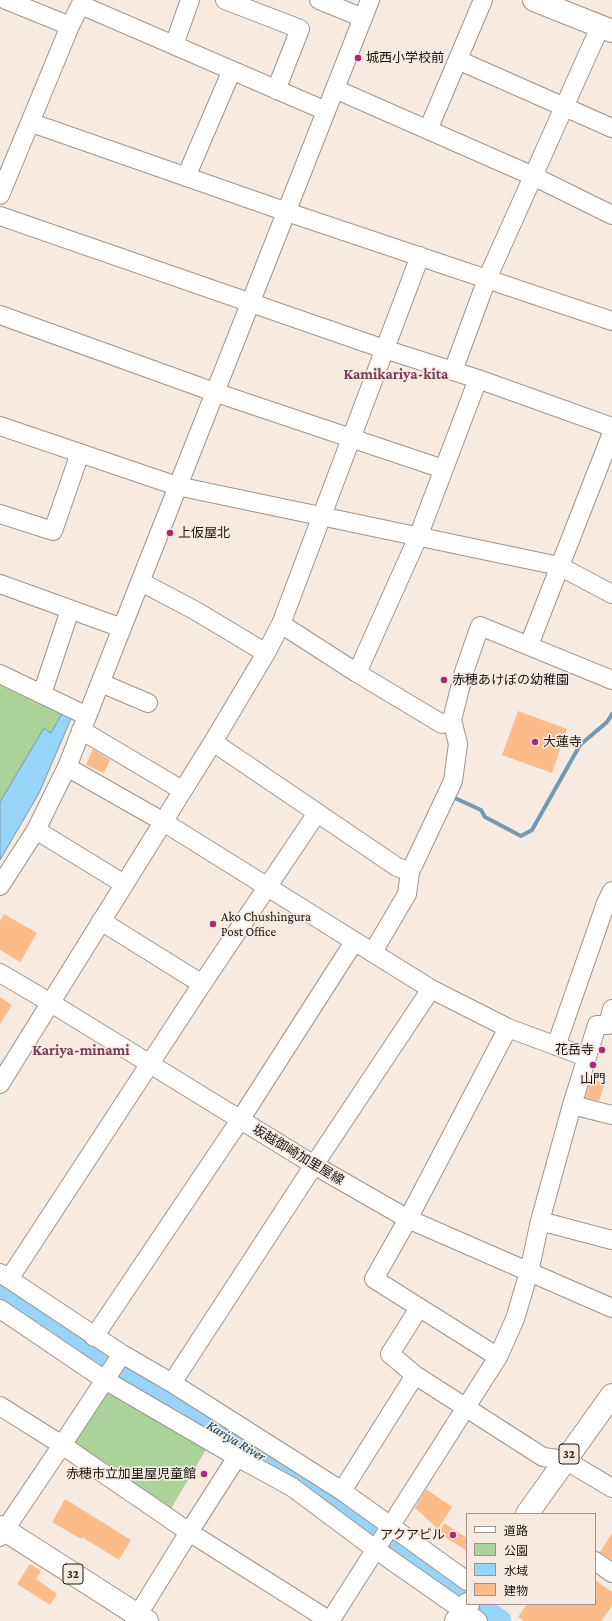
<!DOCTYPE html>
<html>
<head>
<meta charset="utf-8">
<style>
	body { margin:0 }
	#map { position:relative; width:612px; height:1621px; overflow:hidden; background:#f6eae1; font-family:"Crimson Pro","Noto Sans JP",serif }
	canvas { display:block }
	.legend { position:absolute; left:466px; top:1513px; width:130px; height:92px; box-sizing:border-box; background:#f6eae1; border:1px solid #9d948e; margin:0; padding:5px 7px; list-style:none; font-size:12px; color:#181411 }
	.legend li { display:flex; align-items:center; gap:8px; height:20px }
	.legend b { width:20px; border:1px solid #9d948e }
</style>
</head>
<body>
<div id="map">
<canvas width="612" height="1621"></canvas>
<ul class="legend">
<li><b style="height:5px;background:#fff"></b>道路</li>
<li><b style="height:11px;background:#abd299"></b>公園</li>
<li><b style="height:11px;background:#98d4f7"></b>水域</li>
<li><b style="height:11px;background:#fbbc8a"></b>建物</li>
</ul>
</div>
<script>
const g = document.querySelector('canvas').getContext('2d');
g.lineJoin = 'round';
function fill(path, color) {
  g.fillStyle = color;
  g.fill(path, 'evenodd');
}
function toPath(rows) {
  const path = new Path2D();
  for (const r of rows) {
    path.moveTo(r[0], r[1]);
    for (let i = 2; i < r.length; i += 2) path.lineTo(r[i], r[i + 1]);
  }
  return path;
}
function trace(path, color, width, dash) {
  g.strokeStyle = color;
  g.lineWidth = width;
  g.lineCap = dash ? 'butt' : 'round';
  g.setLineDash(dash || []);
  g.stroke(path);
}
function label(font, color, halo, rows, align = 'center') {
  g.font = font + ' "Crimson Pro","Noto Sans JP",serif';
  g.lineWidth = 3.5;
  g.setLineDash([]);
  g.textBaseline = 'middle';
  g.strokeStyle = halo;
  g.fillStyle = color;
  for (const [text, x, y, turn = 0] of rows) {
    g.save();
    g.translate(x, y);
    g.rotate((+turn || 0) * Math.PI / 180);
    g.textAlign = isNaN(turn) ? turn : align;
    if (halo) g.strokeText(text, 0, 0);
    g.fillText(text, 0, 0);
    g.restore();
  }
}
fill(toPath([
	[0,680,64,710,39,793,0,860],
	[105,1380,211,1441,166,1517,62,1445]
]), '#abd299');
const water = toPath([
	[64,710,73,714,39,793,0,860,0,802,44,728,51,733,64,710]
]);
fill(water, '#98d4f7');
trace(water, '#729ab2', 1);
trace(toPath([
	[457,799,481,810,485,817,521,836,532,830,580,745,607,722,612,714]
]), '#729ab2', 4);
trace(toPath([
	[0,1289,131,1378,282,1468,467,1599],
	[474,1604,500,1621]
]), '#98d4f7', 23);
fill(toPath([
	[518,711,567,729,552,773,502,755],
	[93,749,110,760,104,773,86,765],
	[4,914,37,933,20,962,0,950,0,921],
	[0,997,12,1005,0,1024],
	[593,1073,598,1075,597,1081,605,1083,599,1101,585,1098],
	[426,1489,452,1507,438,1529,415,1508],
	[65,1499,131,1540,119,1560,82,1537,81,1539,52,1522],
	[444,1523,467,1538,467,1551,439,1533],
	[612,1533,612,1560,600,1552],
	[30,1564,41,1571,36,1579,57,1594,50,1605,17,1584],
	[595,1580,612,1592,612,1606,601,1621,524,1621,518,1617,527,1604,595,1604]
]), '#fbbc8a');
const minor = toPath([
	[6,0,70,26],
	[225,0,300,29,276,90],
	[319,0,363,18],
	[81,5,326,111],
	[174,45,190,0],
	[458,60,612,128],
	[335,89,533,176,612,215],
	[32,123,287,212,612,321],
	[428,130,483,0],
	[186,177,232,70],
	[0,195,70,26,83,0],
	[0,216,384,349,478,379,612,427],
	[0,315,214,392,443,469],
	[453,371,487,279,600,27],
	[0,426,177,486,559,566,612,594],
	[0,514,53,531,80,453],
	[141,582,196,611,266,653],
	[0,584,122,628],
	[281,624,357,673,442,724,452,720],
	[529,645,612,433],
	[357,673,418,537,478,379],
	[0,674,87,716],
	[101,683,148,703],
	[42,694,70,610],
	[81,730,182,790],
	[213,742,397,867,410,872],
	[67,767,162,821,431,989,508,1028,586,1057],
	[36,830,124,884],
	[0,886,36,830,67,767,370,0],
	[101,921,202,984],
	[373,952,407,894,410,872,453,781,458,744,452,720,464,672,480,626,612,680],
	[0,973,51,1003,314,1165,408,1219,612,1308],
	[556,1046,606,903,612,891],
	[0,1084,213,742,266,653,281,624,420,256],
	[572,1105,597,1025,608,1025,612,1009],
	[540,1221,612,1240],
	[0,1273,122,1354,172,1383,342,1491],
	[9,1279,202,984,317,813],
	[0,1309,105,1380,237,1457,292,1487,375,1549,478,1621],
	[94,1337,240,1120,354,942],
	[498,1357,374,1279,408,1219,508,1028],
	[415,1375,390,1354,419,1308],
	[172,1383,314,1165,431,989],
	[0,1406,62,1445,122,1354],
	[0,1537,62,1445,189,1532,237,1457],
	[595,1561,612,1573],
	[467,1581,342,1491,415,1375,543,1457,565,1460,612,1488],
	[134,1621,189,1532,330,1621],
	[330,1621,498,1357,515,1319,529,1272,540,1221,572,1105,612,1115]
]);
const major = toPath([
	[534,0,612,31],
	[527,1514,612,1395],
	[0,1527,147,1621],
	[456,1621,468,1604]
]);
trace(minor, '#9e948c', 20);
trace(major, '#9e948c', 24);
trace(minor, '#fff', 18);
trace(major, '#fff', 22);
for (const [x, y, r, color] of [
	[358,58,4,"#ac2a75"],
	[170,533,4,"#ac2a75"],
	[444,680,4,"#ac2a75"],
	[535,742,4,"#ac2a75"],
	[213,924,4,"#ac2a75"],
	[602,1050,4,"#ac2a75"],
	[593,1065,4,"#ac2a75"],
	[204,1474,4,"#ac2a75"],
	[453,1535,4,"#ac2a75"]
]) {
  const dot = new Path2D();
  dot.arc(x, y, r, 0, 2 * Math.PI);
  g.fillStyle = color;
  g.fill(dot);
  trace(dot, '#f6eae1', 1.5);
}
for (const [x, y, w] of [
	[569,1454,20],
	[73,1574,20]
]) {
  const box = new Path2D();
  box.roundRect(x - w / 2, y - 10, w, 20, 3);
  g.fillStyle = '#f6eae1';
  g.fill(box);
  trace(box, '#181411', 1);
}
label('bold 12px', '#181411', null, [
	["32",569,1454],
	["32",73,1574]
]);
label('13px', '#181411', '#f6eae1', [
	["城西小学校前",366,58],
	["上仮屋北",178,533],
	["赤穂あけぼの幼稚園",452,680],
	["大蓮寺",543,742],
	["Ako Chushingura",221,917],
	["Post Office",221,932],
	["花岳寺",594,1050,"right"],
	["山門",593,1079,"center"],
	["赤穂市立加里屋児童館",196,1474,"right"],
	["アクアビル",445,1535,"right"]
], 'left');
label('13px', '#181411', '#f6eae1', [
	["坂越御崎加里屋線",298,1155,31]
]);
label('italic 14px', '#00415e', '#f6eae1', [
	["Kariya River",236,1441,31]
]);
label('bold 15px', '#7b3a5b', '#f6eae1', [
	["Kamikariya-kita",396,374],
	["Kariya-minami",81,1050]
]);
</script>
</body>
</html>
